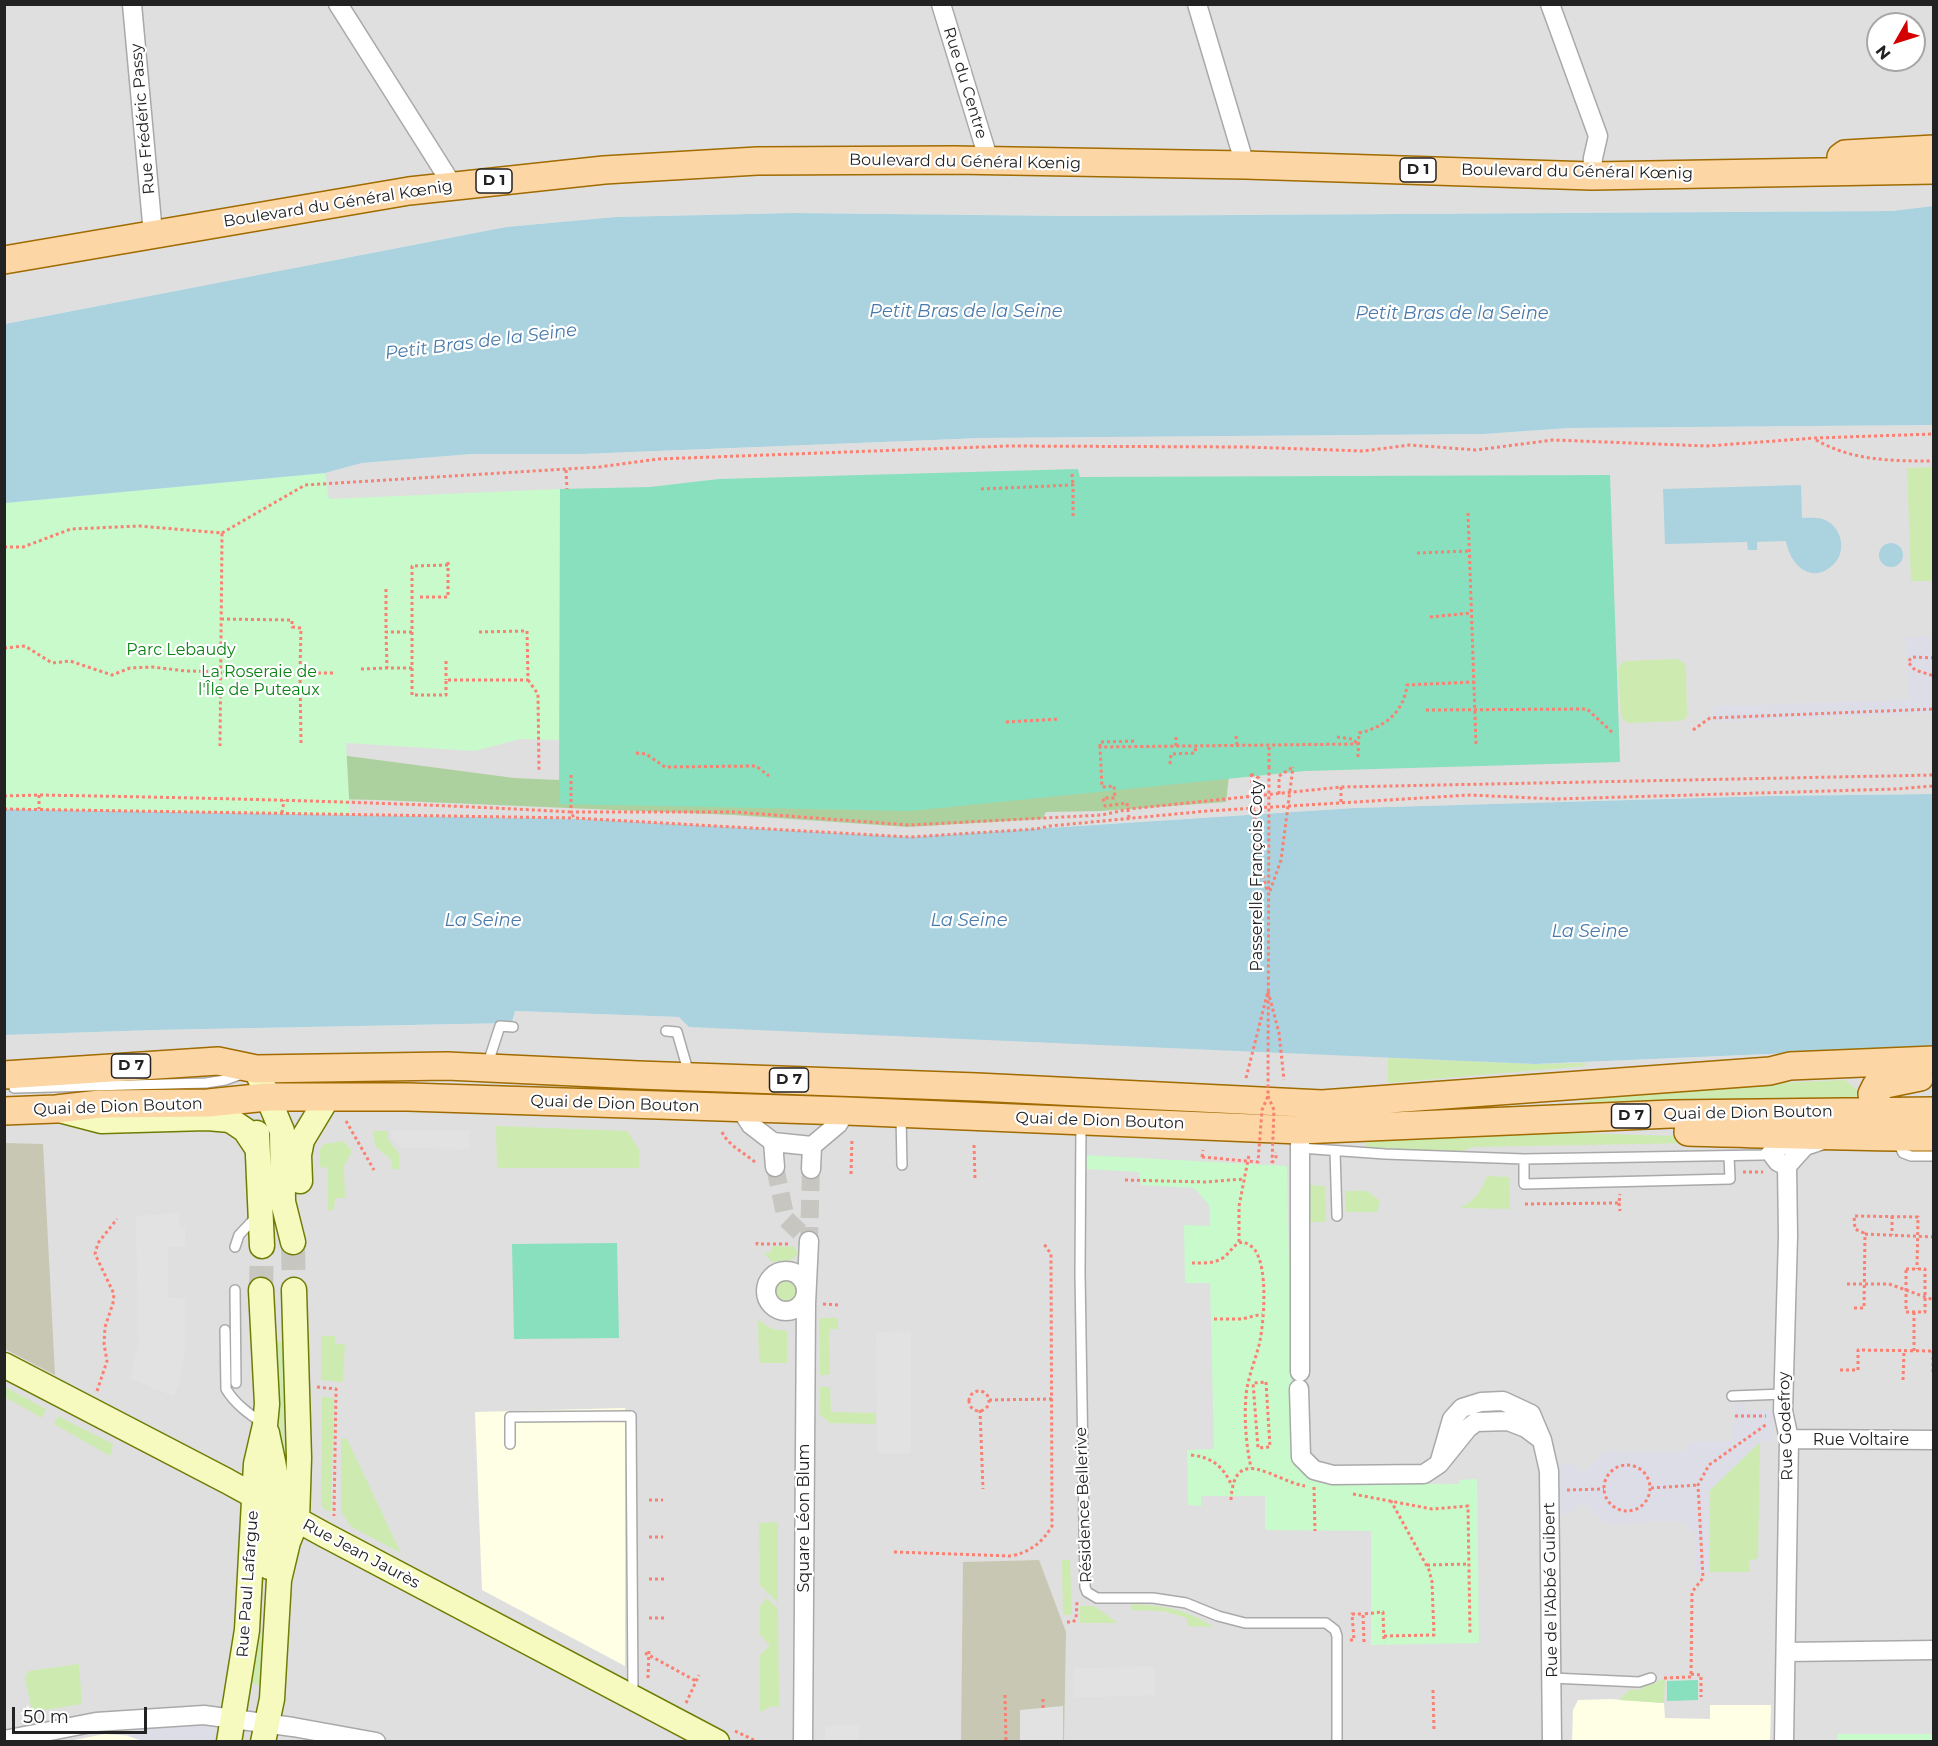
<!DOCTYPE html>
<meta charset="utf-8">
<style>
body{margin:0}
#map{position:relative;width:1938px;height:1746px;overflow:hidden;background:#f2efe9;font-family:Montserrat,sans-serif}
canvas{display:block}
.frame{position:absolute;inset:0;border:6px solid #222;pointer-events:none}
.north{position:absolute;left:1866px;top:12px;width:60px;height:60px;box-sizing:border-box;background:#fff;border:2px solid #a7a7a7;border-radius:50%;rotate:231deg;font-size:16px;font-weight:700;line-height:24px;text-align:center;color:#222}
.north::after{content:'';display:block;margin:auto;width:21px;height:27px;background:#d40000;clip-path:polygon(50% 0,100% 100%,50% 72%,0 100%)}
.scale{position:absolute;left:12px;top:1707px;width:135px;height:27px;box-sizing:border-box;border:3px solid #222;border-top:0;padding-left:8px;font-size:18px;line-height:21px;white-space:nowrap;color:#222;-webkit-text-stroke:4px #fff;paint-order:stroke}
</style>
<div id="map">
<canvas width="1938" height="1746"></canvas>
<div class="frame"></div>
<div class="north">N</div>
<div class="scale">50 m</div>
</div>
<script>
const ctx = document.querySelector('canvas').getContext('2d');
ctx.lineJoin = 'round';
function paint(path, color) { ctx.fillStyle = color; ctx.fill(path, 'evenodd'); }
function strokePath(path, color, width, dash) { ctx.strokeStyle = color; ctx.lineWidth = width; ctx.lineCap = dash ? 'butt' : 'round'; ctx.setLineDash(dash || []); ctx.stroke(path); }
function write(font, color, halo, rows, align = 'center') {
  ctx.font = font + ' Montserrat,sans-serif'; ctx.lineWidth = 4.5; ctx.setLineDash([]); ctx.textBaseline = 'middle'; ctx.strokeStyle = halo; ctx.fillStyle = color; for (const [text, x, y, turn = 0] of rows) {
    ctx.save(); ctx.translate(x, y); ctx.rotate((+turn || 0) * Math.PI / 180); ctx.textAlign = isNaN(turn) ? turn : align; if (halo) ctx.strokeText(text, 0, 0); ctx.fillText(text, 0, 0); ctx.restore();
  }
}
paint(new Path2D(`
 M 5,5 L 1933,5 L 1933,206 L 1892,211 L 1073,216 L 793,213 L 615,217 L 506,227 L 5,324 ZM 1878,24 L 1914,24 L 1914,60 L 1878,60 Z
 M 1933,425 L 1933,794 L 1767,796 L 1354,808 L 910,837 L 587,819 L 5,809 L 5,503 L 325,473 L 362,463 L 472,454 L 583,454 L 982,438 L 1484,434 L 1570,428 Z
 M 515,1011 L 679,1017 L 1535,1064 L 1933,1047 L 1933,1741 L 5,1741 L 4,1035 L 154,1030 L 513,1023 Z`), '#e0dfdf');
paint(new Path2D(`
 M 625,1408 L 625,1666 L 482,1590 L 475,1412 Z
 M 1611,1699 L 1664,1703 L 1665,1718 L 1710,1719 L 1710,1705 L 1771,1705 L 1770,1741 L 1572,1742 L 1573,1710 L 1578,1700 Z
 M 104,1734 L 135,1736 L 145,1741 L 65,1742 Z`), '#ffffe5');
paint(new Path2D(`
 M 5,1143 L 43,1144 L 55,1375 L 5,1349 Z
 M 1039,1560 L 1066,1632 L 1064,1741 L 961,1742 L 963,1562 Z`), '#c7c7b4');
paint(new Path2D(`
 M 1933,467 L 1933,581 L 1911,581 L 1907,468 Z
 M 1677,659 L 1683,662 L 1686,667 L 1687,717 L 1681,721 L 1627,723 L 1621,717 L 1618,670 L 1620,665 L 1625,661 Z
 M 1388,1058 L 1535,1064 L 1586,1063 L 1586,1066 L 1388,1083 Z
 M 1845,1080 L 1857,1090 L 1857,1096 L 1851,1102 L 1577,1110 L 1575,1103 C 1663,1086 1755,1084 1845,1080 Z
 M 602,1086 L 1053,1100 L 1051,1112 L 601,1091 Z
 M 496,1126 L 627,1131 L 639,1149 L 639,1168 L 497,1168 Z
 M 373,1131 L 388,1131 L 388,1139 L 399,1154 L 399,1169 L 392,1169 L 392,1160 L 375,1146 Z
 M 1539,1132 L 1779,1139 L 1745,1142 L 1473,1147 L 1457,1153 L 1366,1147 L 1367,1140 Z
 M 343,1141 L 352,1151 L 344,1166 L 345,1198 L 335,1198 L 334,1210 L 328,1210 L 328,1168 L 320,1167 L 320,1149 L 326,1142 L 327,1144 Z
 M 1487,1176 L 1509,1177 L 1510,1209 L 1460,1208 C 1475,1200 1481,1192 1487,1176 Z
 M 1308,1185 L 1325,1186 L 1326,1222 L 1307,1222 Z
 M 1345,1191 L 1367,1191 L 1380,1201 L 1377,1212 L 1346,1212 Z
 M 772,1246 L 795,1247 L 798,1254 L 791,1260 L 772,1262 L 764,1253 L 772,1252 Z
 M775 1289a12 12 0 1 1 24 0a12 12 0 1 1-24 0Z
 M 819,1318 L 838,1318 L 838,1329 L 829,1329 L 830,1375 L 820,1375 Z
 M 758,1320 L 772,1329 L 787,1331 L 787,1363 L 759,1363 Z
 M 321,1336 L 335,1336 L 335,1344 L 345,1344 L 343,1382 L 321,1380 Z
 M 277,1342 L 284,1342 L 284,1435 L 291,1478 L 279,1471 Z
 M 5,1387 L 46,1409 L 42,1418 L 5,1397 Z
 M 820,1387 L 830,1387 L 831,1412 L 876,1413 L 876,1424 L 830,1423 L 819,1414 Z
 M 322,1397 L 334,1398 L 331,1512 L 324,1509 L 321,1504 Z
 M 58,1416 L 113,1444 L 110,1456 L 54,1424 Z
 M 341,1438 L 347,1439 L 401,1553 L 350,1526 L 341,1511 Z
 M 1760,1442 L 1758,1559 L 1749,1560 L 1750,1572 L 1710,1572 L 1710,1490 Z
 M 778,1522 L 778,1603 L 760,1585 L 759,1523 Z
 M 265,1547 L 260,1622 L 265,1671 L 263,1686 L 248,1683 Z
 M 1062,1560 L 1070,1560 L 1072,1615 L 1063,1615 Z
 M 767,1598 L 778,1609 L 779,1707 L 772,1706 L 760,1712 L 760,1655 L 770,1645 L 760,1635 L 760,1606 Z
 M 1131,1604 C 1166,1606 1183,1608 1214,1627 L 1187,1626 L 1187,1618 L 1163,1611 L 1131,1610 Z
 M 1080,1606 L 1094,1606 L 1118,1623 L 1080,1623 Z
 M 79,1664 L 82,1704 L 32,1712 L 25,1677 L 29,1671 Z
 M 1665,1679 L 1664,1703 L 1619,1700 L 1631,1689 L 1640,1690 L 1645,1685 L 1655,1684 L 1659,1680 Z`), '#cdebb0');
paint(new Path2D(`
 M 295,749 L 514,778 L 652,784 L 1229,776 L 1226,802 L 1101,811 L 1046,812 L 1042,819 L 908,827 L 733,815 L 378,800 L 207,796 Z`), '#add19e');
paint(new Path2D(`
 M 325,473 L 329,499 L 560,489 L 559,740 L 520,739 L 475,751 L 346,743 L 350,815 L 5,809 L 5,503 Z
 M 1084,1155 L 1287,1166 L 1293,1460 L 1299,1469 L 1318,1483 L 1459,1484 L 1460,1480 L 1477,1479 L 1479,1643 L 1371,1645 L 1371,1531 L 1265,1530 L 1265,1496 L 1201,1496 L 1201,1506 L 1188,1505 L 1187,1450 L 1214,1449 L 1210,1283 L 1185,1283 L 1184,1225 L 1210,1226 L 1209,1205 L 1194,1188 L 1141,1185 L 1139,1172 L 1085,1169 Z
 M 1837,1734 L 1933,1734 L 1933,1741 L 1837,1741 Z`), '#c8facc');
paint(new Path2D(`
 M 1078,469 L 1080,477 L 1610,475 L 1620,762 L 1305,771 L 910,811 L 559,804 L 560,489 L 650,487 L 719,479 Z
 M 617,1243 L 619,1338 L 514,1339 L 512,1244 Z
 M 1698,1680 L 1698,1700 L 1667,1701 L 1667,1681 Z`), '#88e0be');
paint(new Path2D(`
 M 391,1130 L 470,1130 L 470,1149 L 402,1148 L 391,1137 Z
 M 179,1213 L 179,1227 L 185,1227 L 185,1247 L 168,1247 L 168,1297 L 185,1299 L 186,1341 L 179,1387 L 173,1396 L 130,1379 L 138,1344 L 136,1216 Z
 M 911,1331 L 911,1453 L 877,1453 L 876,1332 Z
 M 1155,1667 L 1155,1695 L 1073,1698 L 1074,1668 Z
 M 1063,1706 L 1063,1741 L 1020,1741 L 1020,1710 Z
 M 859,1725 L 859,1741 L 825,1741 L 825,1726 Z`), '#e2e2e2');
paint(new Path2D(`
 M 1905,637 L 1933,637 L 1933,713 L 1713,722 L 1714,706 L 1908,700 L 1908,673 Z
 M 1735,1403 L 1746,1403 L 1746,1411 L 1775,1410 L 1773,1441 L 1760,1442 L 1710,1490 L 1710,1572 L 1696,1573 L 1695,1534 L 1683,1522 L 1652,1521 L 1649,1523 L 1605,1524 L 1583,1502 L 1572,1513 L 1560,1514 L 1556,1464 L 1572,1463 L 1583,1473 L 1605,1451 L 1682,1452 L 1693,1441 L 1732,1441 L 1733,1423 L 1736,1423 Z
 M 208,1725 L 214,1730 L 217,1742 L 145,1742 L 128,1736 L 136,1727 Z`), '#dddde8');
paint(new Path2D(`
 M 1933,206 L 1933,425 L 1570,428 L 1484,434 L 982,438 L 583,454 L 472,454 L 362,463 L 325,473 L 5,503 L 5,324 L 506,227 L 615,217 L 793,213 L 1073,216 L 1892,211 Z
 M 1801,485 L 1802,518 C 1809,518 1818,517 1825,520 C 1841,527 1847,549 1835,563 C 1813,586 1790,566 1786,541 L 1757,542 L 1757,550 L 1748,550 L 1747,542 L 1665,544 L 1663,489 Z
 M1879 555a12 12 0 1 1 24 0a12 12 0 1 1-24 0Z
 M 1933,794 L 1933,1047 L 1535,1064 L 689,1027 L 679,1017 L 515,1011 L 512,1023 L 154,1030 L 5,1035 L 4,809 L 587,819 L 910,837 L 1354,808 L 1767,796 Z`), '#aad3df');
strokePath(new Path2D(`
 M 775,1167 L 786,1219 L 809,1241 L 811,1169`), '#c8c6c1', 18, [18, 9]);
strokePath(new Path2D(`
 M 293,1246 L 294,1290
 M 261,1290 L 262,1246`), '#c8c6c1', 24, [24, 12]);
const lane = new Path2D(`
 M 666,1031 L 677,1032 L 689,1074
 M 487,1066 L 500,1026 L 513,1027
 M 14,1088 L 206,1083 L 225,1080 L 242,1074
 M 901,1116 L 902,1165
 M 1081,1123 L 1080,1273 L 1085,1587 L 1087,1592 L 1097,1598 L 1153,1598 L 1186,1603 L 1218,1616 L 1245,1623 L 1326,1623 L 1335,1630 L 1337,1636 L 1337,1742
 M 1896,1139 L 1903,1153 L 1911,1156 L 1934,1156
 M 1300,1148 L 1385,1154 L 1524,1159 L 1762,1155 L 1801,1146
 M 1335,1151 L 1337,1216
 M 1524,1159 L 1524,1184 L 1730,1179 L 1729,1156
 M 235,1247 L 239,1235 L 256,1217
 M 235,1290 L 236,1383
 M 225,1330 L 226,1389 C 235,1404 249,1414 264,1424
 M 1732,1396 L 1784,1394
 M 510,1444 L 510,1417 L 631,1416 L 633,1694
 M 1552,1678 L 1639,1682 L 1651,1678`);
const street = new Path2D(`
 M 132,4 L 153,234
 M 338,4 L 453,186
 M 941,4 L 989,161
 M 1197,4 L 1245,165
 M 1550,4 L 1598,136 L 1593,158 L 1592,176
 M 740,1108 L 751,1125 L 773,1142 L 812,1146 L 838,1124 L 846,1111
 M 773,1142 L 775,1167
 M 1771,1153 L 1778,1162 L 1787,1166
 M 811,1169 L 812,1146
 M766 1291a20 20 0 1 1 40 0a20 20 0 1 1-40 0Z
 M 1300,1372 L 1300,1130 L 1307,1121
 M 1299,1389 L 1301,1457 L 1314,1470 L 1333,1475 L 1424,1474 L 1439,1464
 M 1789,1439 L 1934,1440
 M 1542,1440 L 1526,1428 L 1508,1421 L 1476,1422 L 1468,1428 L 1439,1464 L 1452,1419 L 1462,1408 L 1481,1402 L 1503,1401 L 1531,1414 L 1542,1440 L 1549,1471 L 1552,1742
 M 1786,1652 L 1934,1650
 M 4,1740 L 96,1722 L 204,1715 L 293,1727 L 376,1742
 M 803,1742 L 806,1304 L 809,1241
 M 1784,1742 L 1789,1439 L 1783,1411 L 1788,1236 L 1787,1166 L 1805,1146 L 1823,1140`);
const secondary = new Path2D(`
 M 256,1069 L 282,1131 L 283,1202 L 293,1242
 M 59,1110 L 101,1121 L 207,1118 L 230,1120 L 245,1130 L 257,1148
 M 257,1133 L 262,1246
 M 300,1181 L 299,1155 L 302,1140 L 328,1097
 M 4,1365 L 227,1481 L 323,1534 L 717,1742
 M 267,1433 C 269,1444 272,1455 274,1467 C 277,1485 271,1502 290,1515
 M 256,1499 C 277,1520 273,1541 269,1567
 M 229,1742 L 247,1630 L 256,1464 L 265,1425 L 267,1404 L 261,1290
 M 263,1742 L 272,1699 L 279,1580 L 288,1542 L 297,1520 L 299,1458 L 294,1290`);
const primary = new Path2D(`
 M 1841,157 L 1845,154 L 1934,149
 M 4,260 L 409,191 L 604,170 L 757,161 L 954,160 L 1245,165 L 1592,176 L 1934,170
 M 4,1075 L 218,1061 L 256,1069 L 447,1066 L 638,1075 L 977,1087 L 1322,1104 L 1770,1071 L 1790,1066 L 1934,1060
 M 4,1111 L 56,1109 L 100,1104 L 208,1103 L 267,1097 L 408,1097 L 846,1111 L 1300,1130 L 1671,1114 L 1934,1111
 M 1887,1112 C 1879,1107 1875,1103 1872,1094 L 1876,1086 L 1920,1077
 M 1688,1132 C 1770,1134 1851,1137 1934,1137`);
strokePath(lane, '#a9a9a9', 12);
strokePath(street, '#a9a9a9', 21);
strokePath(secondary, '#707d05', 27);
strokePath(primary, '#a06b00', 30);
strokePath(new Path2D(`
 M 1816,440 C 1853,461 1892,461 1934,461
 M 566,470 L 567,489
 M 1072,474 L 1073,485
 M 981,489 L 1073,485 L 1073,516
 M 1468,513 L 1476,744
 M 222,533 L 305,485 L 599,467 L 658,459 L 1009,446 L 1246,447 L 1363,451 L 1410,445 L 1476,450 L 1553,440 L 1707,446 L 1815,438 L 1934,434
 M 4,547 L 23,547 L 71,529 L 140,526 L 222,533 L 220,746
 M 1417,553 L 1469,551
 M 448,565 L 412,566 L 412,695 L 446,695 L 446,680 L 528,680 L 527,631 L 478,632
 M 386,589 L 386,632
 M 420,597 L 448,597 L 448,562
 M 1430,617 L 1471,613
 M 221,619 L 292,620 L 292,627 L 301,628 L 300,673 L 333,673
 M 4,648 L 25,646 L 52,663 L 70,661 L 112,675 L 130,668 L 152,667 L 186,671 L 300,673 L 301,743
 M 1934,658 L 1912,657 L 1908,662 L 1915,670 L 1934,676
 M 446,661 L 446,680
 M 412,668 L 387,668 L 386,632 L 412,632
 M 361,669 L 387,668
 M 528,680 L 538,694 L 539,772
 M 1426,710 L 1587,709 L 1613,733
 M 1006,722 L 1060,719
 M 1693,730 L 1710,718 L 1934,709
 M 1236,736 L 1237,745
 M 1337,737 L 1352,739 L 1357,743
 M 1176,746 L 1176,734
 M 1100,747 L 1100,742 L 1137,741
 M 636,753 L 646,754 L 665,767 L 756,766 L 769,776
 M 1358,757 L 1359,733 C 1385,727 1404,712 1407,685 L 1474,682
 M 1170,764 L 1171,754 L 1195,753 L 1196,746
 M 1269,768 L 1269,745
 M 1251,774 L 1259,778 L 1260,796
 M 571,775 L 571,812 L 734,812 L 909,825 L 1102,815 L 1129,809 L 1341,787 L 1934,775
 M 1341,787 L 1341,803
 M 1279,794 L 1279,776 L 1293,767
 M 39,795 L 39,809
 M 4,796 L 39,795 C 216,798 394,802 571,812 L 574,818 L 910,837 L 1036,829 L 1050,826 L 1207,811 L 1470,795 L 1556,799 L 1895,789 L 1934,786
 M 4,809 L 574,818
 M 282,813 L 284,800
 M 1129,818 L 1127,803 L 1105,806 L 1103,798 L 1115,798 L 1114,786 L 1102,787 L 1100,747 L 1358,744
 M 1246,1078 L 1268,991 L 1279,1033 L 1284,1080
 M 346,1121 L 374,1170
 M 722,1132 C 729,1147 746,1153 757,1164
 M 974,1145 L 975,1179
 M 1202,1157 L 1203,1150
 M 1272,1163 L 1276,1157 L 1276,1152
 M 1743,1172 L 1763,1172
 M 851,1174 L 852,1139
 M 1125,1180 L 1205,1182 L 1244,1179
 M 1619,1203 L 1620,1211
 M 1525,1204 L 1619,1203 L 1620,1194
 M 1892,1216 L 1892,1235
 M 1864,1233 L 1855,1229 L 1854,1216 L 1918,1217 L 1917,1269
 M 757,1242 L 757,1244 L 791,1244
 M 1239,1242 L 1239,1206 L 1249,1155
 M 1192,1263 C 1201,1263 1212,1264 1221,1259 C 1231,1254 1232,1243 1244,1242 C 1248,1244 1253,1247 1255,1250 C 1268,1269 1264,1319 1260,1341 C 1256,1359 1248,1376 1246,1395 C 1244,1420 1246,1443 1251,1468
 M 1906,1269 L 1925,1269 L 1925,1312 L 1906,1312 Z
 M 1847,1284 L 1889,1284 L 1934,1300
 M 823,1304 L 838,1305
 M 1854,1308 L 1864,1308 L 1865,1234 L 1934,1237
 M 1914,1312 L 1914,1351
 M 1214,1319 L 1242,1319 L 1262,1314
 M 1933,1351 L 1933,1375
 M 1840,1370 L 1858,1370 L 1858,1350 L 1934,1351
 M 1903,1380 L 1904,1351
 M 1266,1382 L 1270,1447 L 1258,1448 L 1253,1383 Z
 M 317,1387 L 336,1389 L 334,1516
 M 97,1391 L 107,1361 L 104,1344 L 105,1327 L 113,1303 L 114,1294 L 95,1254 L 98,1243 L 117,1219
 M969 1401a10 10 0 1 1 20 0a10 10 0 1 1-20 0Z
 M 989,1400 L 1052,1399
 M 980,1410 L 983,1489
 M 1735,1416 L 1766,1416
 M 1191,1455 C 1211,1457 1223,1466 1231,1484
 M1604 1488a23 23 0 1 1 46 0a23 23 0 1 1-46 0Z
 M 1314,1487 L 1315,1531
 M 1651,1488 L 1698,1485
 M 1567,1490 L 1604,1489
 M 1353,1494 L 1432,1509 L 1468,1506 L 1470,1635
 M 649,1500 L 663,1500
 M 1231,1500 C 1234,1442 1274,1481 1305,1486
 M 649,1537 L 663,1537
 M 894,1552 L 1011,1556 C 1030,1552 1042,1543 1052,1526 L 1051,1254 L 1044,1244
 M 1427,1565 L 1469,1564
 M 649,1579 L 665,1579
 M 649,1618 L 664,1618
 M 1067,1622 L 1073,1622 L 1076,1619 L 1077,1602
 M 1384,1636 L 1434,1635 L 1432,1582 L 1429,1570 L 1391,1501
 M 1350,1640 L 1354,1640 L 1352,1614 L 1363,1614
 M 1364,1642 L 1363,1614 L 1383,1612 L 1384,1642
 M 645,1653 L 696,1681
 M 1691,1674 L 1701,1675 L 1701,1697
 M 648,1678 L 649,1648
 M 1664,1678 L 1691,1677 L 1692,1592 L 1703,1578 L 1698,1485 L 1709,1465 L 1767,1424
 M 1433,1690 L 1434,1732
 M 1005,1695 L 1006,1742
 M 686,1703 L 699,1675
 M 1043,1708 L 1043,1696
 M 735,1731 L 758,1742`), '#fa8072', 3, [3, 3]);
strokePath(lane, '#fff', 9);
strokePath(street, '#fff', 18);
strokePath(secondary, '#f7fabf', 24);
strokePath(primary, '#fcd6a4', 27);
strokePath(new Path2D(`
 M 1251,774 L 1259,862 L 1267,890
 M 1270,891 L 1281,860 L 1293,767
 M 1268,1096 L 1274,1110 L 1272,1163
 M 1202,1157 L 1258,1162 L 1262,1110 L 1268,1096 L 1269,768`), '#fa8072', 3, [3, 3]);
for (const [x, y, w] of [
 [1418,170,36],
 [494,181,36],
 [131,1066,39],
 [789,1080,39],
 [1631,1116,39]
]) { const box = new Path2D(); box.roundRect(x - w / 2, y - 12, w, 24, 4.5); ctx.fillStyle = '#fff'; ctx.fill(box); strokePath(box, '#222', 1.5); }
write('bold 15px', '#222', null, [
 ["D 1",1418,170],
 ["D 1",494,181],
 ["D 7",131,1066],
 ["D 7",789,1080],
 ["D 7",1631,1116]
]);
write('16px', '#222', '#fff', [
 ["Rue du Centre",965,83,73],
 ["Rue Frédéric Passy",143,119,-95],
 ["Boulevard du Général Kœnig",965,162,1],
 ["Boulevard du Général Kœnig",1577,172,1],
 ["Boulevard du Général Kœnig",338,204,-9],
 ["Passerelle François Coty",1257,876,-90],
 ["Quai de Dion Bouton",615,1104,2],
 ["Quai de Dion Bouton",118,1107,-2],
 ["Quai de Dion Bouton",1748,1113,-1],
 ["Quai de Dion Bouton",1100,1121,2],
 ["Rue Godefroy",1786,1426,-92],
 ["Rue Voltaire",1861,1440],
 ["Résidence Bellerive",1084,1505,-92],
 ["Square Léon Blum",804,1518,-90],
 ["Rue Jean Jaurès",361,1554,28],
 ["Rue Paul Lafargue",248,1584,-86],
 ["Rue de l'Abbé Guibert",1551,1590,-91]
]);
write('16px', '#0c8416', '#fff', [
 ["Parc Lebaudy",181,650],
 ["La Roseraie de",259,672],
 ["l'Île de Puteaux",259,690]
]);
write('italic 18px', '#4a7aab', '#fff', [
 ["Petit Bras de la Seine",966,312],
 ["Petit Bras de la Seine",1452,314],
 ["Petit Bras de la Seine",481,342,-7],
 ["La Seine",483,921],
 ["La Seine",969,921],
 ["La Seine",1590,932]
]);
</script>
